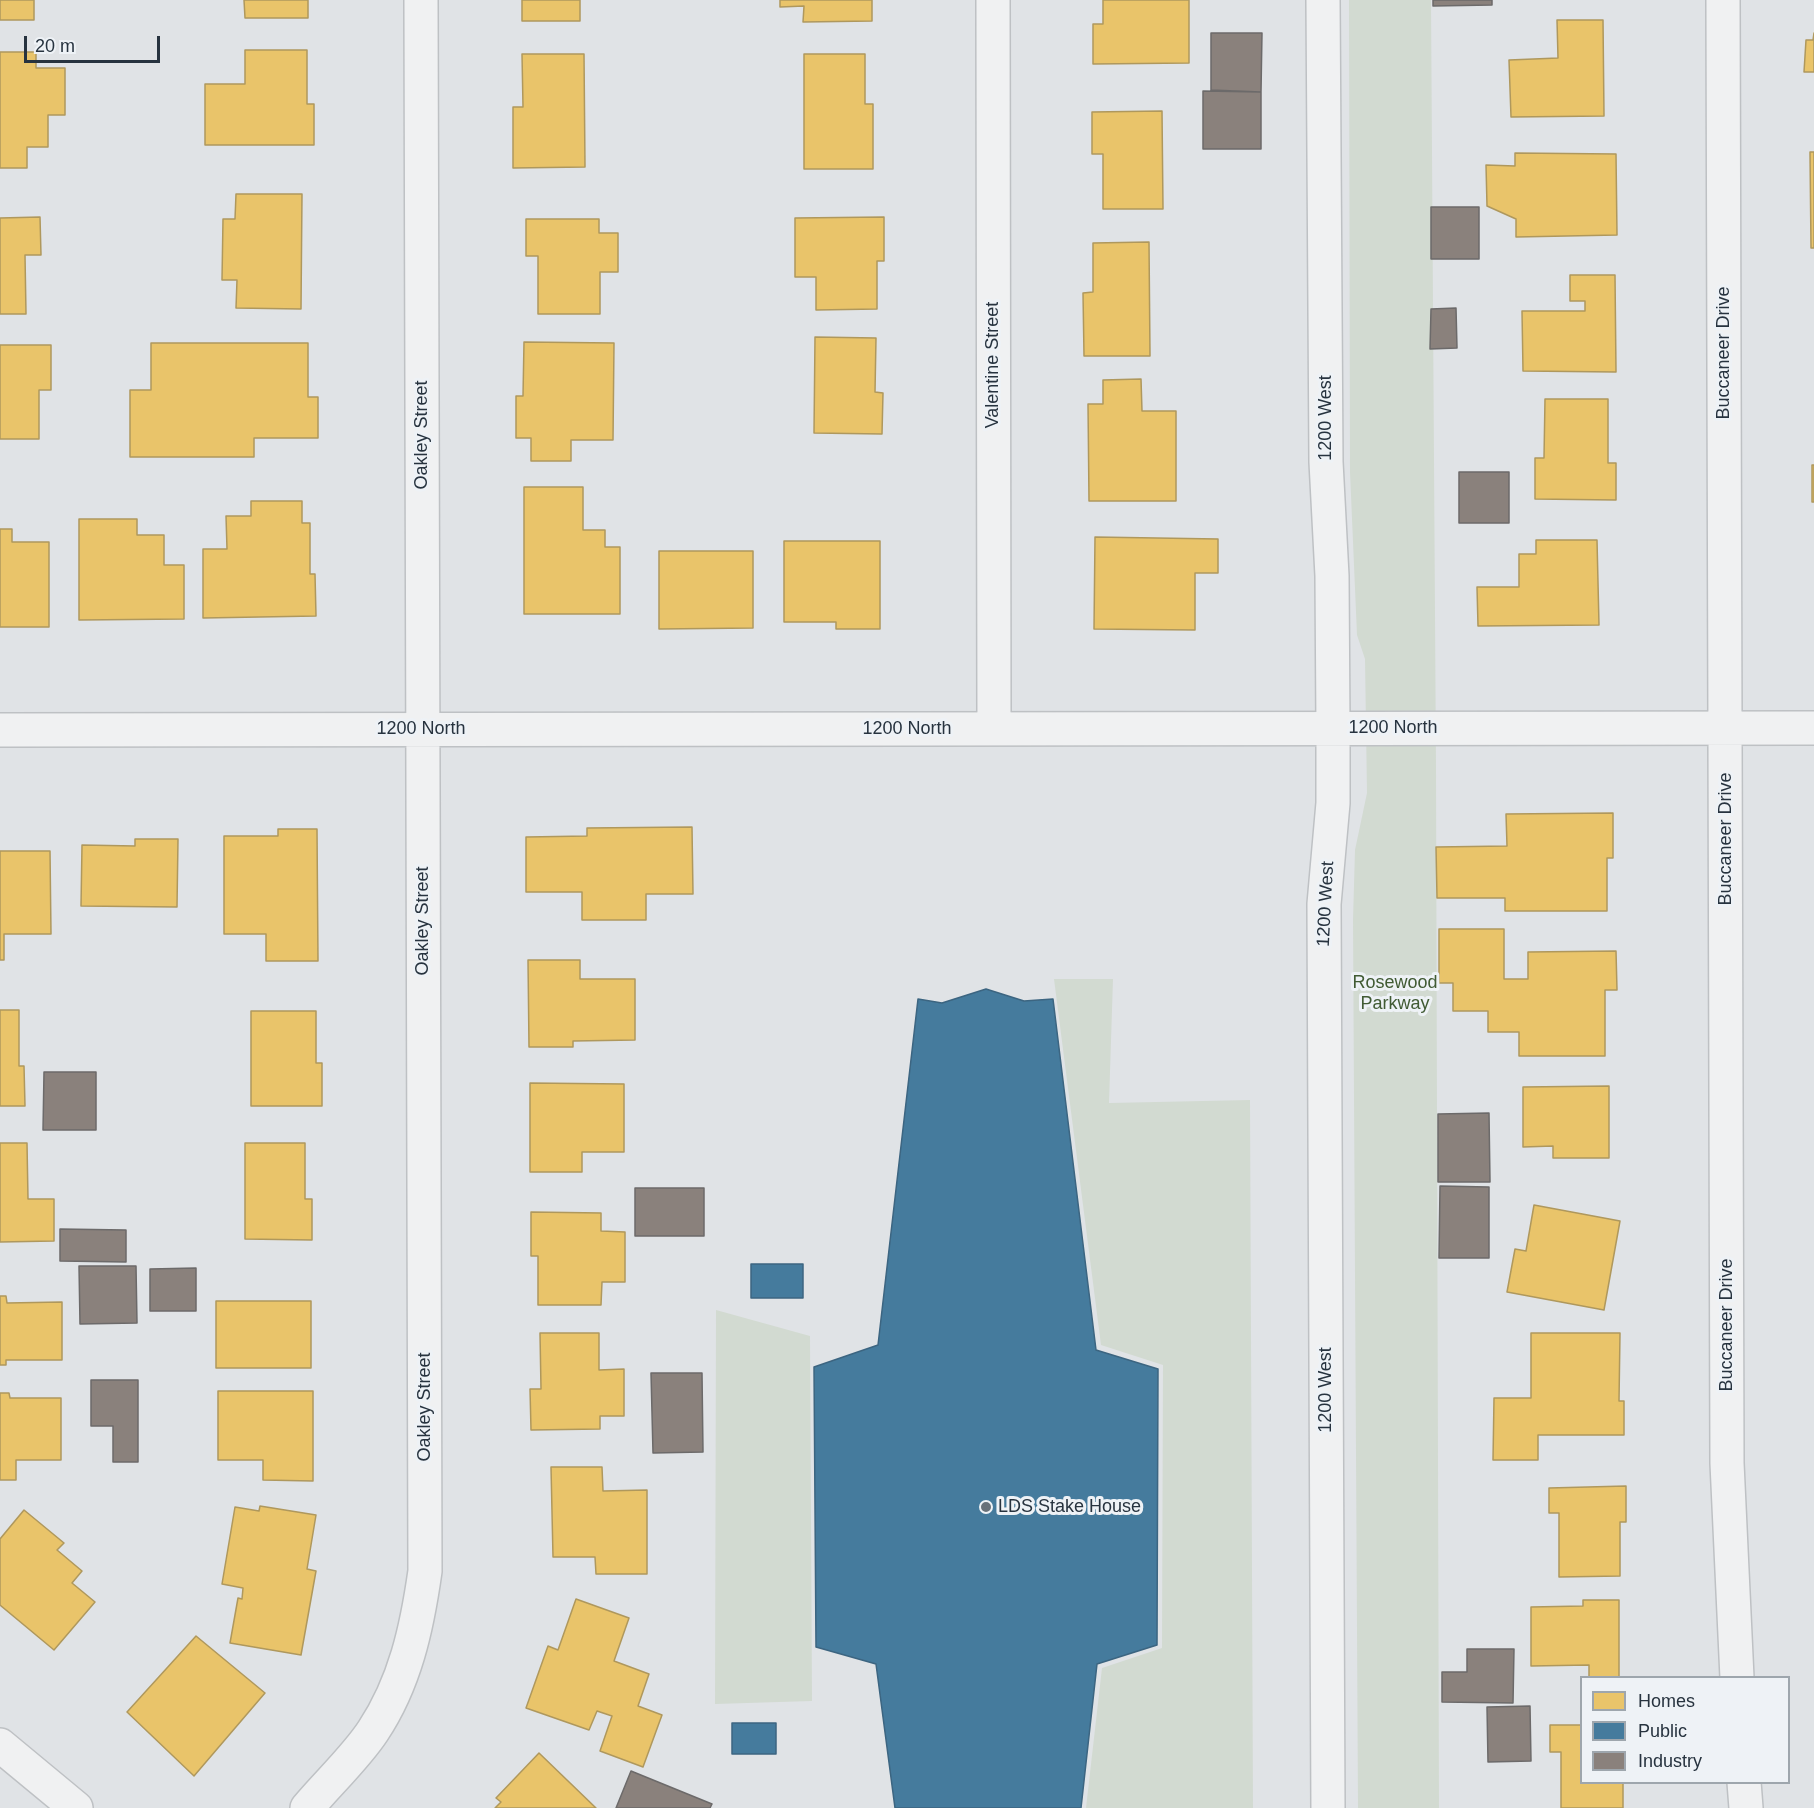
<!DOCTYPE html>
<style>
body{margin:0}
#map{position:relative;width:1814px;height:1808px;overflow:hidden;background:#e0e3e6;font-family:Helvetica,sans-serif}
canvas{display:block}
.legend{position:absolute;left:1580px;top:1676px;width:210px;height:108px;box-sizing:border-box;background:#eef2f6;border:2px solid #9ea6ad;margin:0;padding:8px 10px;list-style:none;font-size:18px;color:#27333f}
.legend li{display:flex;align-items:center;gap:12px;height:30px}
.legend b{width:30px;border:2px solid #9ea6ad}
.scale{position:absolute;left:24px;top:36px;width:136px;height:27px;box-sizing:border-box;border:3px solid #27333f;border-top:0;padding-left:8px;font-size:18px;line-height:21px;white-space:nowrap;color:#27333f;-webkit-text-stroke:4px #eef2f6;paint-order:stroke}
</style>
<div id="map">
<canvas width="1814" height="1808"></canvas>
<ul class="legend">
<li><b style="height:16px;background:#e9c46a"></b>Homes</li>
<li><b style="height:16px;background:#457b9d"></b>Public</li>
<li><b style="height:16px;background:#8a817c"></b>Industry</li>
</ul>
<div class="scale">20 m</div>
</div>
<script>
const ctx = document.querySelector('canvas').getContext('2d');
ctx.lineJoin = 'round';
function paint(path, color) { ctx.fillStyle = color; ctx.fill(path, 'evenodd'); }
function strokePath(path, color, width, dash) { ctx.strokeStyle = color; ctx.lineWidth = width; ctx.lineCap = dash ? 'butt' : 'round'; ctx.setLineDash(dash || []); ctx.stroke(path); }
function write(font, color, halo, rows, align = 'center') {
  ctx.font = font + ' Helvetica,sans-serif'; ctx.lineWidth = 6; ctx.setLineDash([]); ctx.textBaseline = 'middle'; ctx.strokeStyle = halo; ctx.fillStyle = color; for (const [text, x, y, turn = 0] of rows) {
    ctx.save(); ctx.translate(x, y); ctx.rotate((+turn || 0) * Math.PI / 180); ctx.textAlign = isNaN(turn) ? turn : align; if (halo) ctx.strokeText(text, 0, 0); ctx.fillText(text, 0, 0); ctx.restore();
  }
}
paint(new Path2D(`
 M 1349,0 L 1431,0 L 1436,767 L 1439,1808 L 1358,1808 L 1353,920 L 1355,850 L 1367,793 L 1365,659 L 1357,635 L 1350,472 Z
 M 1054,979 L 1113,979 L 1109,1103 L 1250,1100 L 1253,1808 L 1086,1808 L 1102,1668 L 1162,1648 L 1163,1365 L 1101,1345 Z
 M 716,1310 L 810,1336 L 812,1701 L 715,1704 Z`), '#d2dad1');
const homes = new Path2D(`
 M 0,0 L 34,0 L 34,20 L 0,20 Z
 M 244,0 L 308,0 L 308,18 L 245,18 Z
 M 522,0 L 580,0 L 580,21 L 522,21 Z
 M 780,0 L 872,0 L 872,21 L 803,22 L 804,6 L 780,7 Z
 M 1103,0 L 1189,0 L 1189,63 L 1093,64 L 1093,24 L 1103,24 Z
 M 1557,20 L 1603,20 L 1604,116 L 1511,117 L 1509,60 L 1558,58 Z
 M 1814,33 L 1814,72 L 1804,72 L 1806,40 L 1813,40 Z
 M 245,50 L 307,50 L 307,104 L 314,104 L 314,145 L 205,145 L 205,84 L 245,84 Z
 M 0,52 L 36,52 L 36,68 L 65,68 L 65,115 L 48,115 L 48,147 L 27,147 L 27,168 L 0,168 Z
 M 522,54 L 584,54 L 585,167 L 513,168 L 513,107 L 523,107 Z
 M 804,54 L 865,54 L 865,104 L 873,104 L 873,169 L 804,169 Z
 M 1162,111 L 1163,209 L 1103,209 L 1103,154 L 1092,154 L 1092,112 Z
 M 1810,152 L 1814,152 L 1814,248 L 1811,248 Z
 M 1515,153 L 1616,154 L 1617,235 L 1516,237 L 1516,219 L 1487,206 L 1486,165 L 1515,166 Z
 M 236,194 L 302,194 L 301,309 L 236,308 L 237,280 L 222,280 L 223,219 L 235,219 Z
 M 40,217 L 41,255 L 25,255 L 26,314 L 0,314 L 0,218 Z
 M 884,217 L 884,261 L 877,261 L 877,309 L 816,310 L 816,277 L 795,277 L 795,218 Z
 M 526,219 L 599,219 L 599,233 L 618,233 L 618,272 L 600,272 L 600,314 L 538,314 L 538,256 L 526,256 Z
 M 1149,242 L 1150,356 L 1084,356 L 1083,293 L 1093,292 L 1093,243 Z
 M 1570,275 L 1615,275 L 1616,372 L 1523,371 L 1522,311 L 1585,311 L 1585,301 L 1570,301 Z
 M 815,337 L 876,338 L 875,392 L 883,393 L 882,434 L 814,433 Z
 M 524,342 L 614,343 L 613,440 L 571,440 L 571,461 L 531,461 L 531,438 L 516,438 L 516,396 L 523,396 Z
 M 151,343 L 308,343 L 308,397 L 318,397 L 318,438 L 254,438 L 254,457 L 130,457 L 130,390 L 151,390 Z
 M 0,345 L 51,345 L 51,390 L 39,390 L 39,439 L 0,439 Z
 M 1141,379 L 1142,411 L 1176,411 L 1176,501 L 1089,501 L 1088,404 L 1103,404 L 1103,380 Z
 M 1545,399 L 1608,399 L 1608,463 L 1616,463 L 1616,500 L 1535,499 L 1535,458 L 1544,458 Z
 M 1812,465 L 1814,465 L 1814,502 L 1812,502 Z
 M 524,487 L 583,487 L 583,530 L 605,530 L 605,547 L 620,547 L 620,614 L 524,614 Z
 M 251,501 L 302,501 L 302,523 L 310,523 L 310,574 L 315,574 L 316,616 L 203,618 L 203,549 L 227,549 L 226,516 L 251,516 Z
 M 79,519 L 137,519 L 137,535 L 164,535 L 164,565 L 184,565 L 184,619 L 79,620 Z
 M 0,529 L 12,529 L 12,542 L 49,542 L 49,627 L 0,627 Z
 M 1095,537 L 1218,539 L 1218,573 L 1195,573 L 1195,630 L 1094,629 Z
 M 1536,540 L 1597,540 L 1599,625 L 1478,626 L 1477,587 L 1519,587 L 1519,554 L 1536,554 Z
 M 784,541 L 880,541 L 880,629 L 836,629 L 836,622 L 784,622 Z
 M 659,551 L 753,551 L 753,628 L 659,629 Z
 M 1613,813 L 1613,858 L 1607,858 L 1607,911 L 1505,911 L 1505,898 L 1437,898 L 1436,847 L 1507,846 L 1506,814 Z
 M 692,827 L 693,894 L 646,894 L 646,920 L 582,920 L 582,892 L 526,892 L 526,837 L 587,836 L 587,828 Z
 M 278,829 L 317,829 L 318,961 L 266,961 L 266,934 L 224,934 L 224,836 L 278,836 Z
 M 135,839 L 178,839 L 177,907 L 81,906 L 82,845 L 135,846 Z
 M 0,851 L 50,851 L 51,934 L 4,934 L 4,960 L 0,960 Z
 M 1439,929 L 1504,929 L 1504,979 L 1528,979 L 1528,952 L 1616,951 L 1617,990 L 1605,990 L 1605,1056 L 1519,1056 L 1519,1032 L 1488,1032 L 1488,1011 L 1453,1011 L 1453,983 L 1439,983 Z
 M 528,960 L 580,960 L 580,979 L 635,979 L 635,1040 L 573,1041 L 573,1047 L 529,1047 Z
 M 0,1010 L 19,1010 L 19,1066 L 24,1066 L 25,1106 L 0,1106 Z
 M 251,1011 L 316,1011 L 316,1063 L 322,1063 L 322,1106 L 251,1106 Z
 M 530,1083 L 624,1084 L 624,1152 L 582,1152 L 582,1172 L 530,1172 Z
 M 1609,1086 L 1609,1158 L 1553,1158 L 1553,1146 L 1523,1147 L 1523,1087 Z
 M 0,1143 L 27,1143 L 28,1199 L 54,1199 L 54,1241 L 0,1242 Z
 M 245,1143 L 305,1143 L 305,1199 L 312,1199 L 312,1240 L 245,1239 Z
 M 1534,1205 L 1620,1221 L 1604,1310 L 1507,1292 L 1515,1249 L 1526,1251 Z
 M 531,1212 L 601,1213 L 601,1231 L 625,1232 L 625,1282 L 602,1282 L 601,1305 L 538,1305 L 538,1256 L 531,1256 Z
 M 0,1296 L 6,1296 L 7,1303 L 62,1302 L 62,1360 L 6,1360 L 6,1365 L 0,1365 Z
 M 216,1301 L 311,1301 L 311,1368 L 216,1368 Z
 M 540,1333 L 599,1333 L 599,1370 L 624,1369 L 624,1416 L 600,1416 L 600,1429 L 531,1430 L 530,1389 L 541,1389 Z
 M 1531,1333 L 1620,1333 L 1619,1401 L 1624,1401 L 1624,1435 L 1538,1435 L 1538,1460 L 1493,1460 L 1494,1398 L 1531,1398 Z
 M 218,1391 L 313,1391 L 313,1481 L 263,1480 L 263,1460 L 218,1460 Z
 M 0,1393 L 9,1393 L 10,1398 L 61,1398 L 61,1460 L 16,1460 L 16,1480 L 0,1480 Z
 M 551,1467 L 602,1467 L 603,1491 L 647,1490 L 647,1574 L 596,1574 L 595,1557 L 553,1557 Z
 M 1626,1486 L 1626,1522 L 1620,1522 L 1620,1576 L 1559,1577 L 1559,1513 L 1549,1513 L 1549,1488 Z
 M 260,1506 L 316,1515 L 307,1569 L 316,1571 L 301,1655 L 230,1643 L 238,1598 L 242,1599 L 243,1588 L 222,1584 L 235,1507 L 259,1511 Z
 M 24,1510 L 64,1543 L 57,1550 L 82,1571 L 72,1583 L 95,1602 L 54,1650 L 0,1605 L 0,1539 Z
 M 576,1599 L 629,1618 L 614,1661 L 649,1674 L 638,1706 L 662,1715 L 643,1767 L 600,1751 L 612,1716 L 597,1711 L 589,1730 L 526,1708 L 548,1646 L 558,1650 Z
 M 1583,1600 L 1619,1600 L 1619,1677 L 1589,1677 L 1589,1665 L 1531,1666 L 1531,1607 L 1583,1606 Z
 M 196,1636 L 265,1693 L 194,1776 L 127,1712 Z
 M 1550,1725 L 1582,1725 L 1582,1782 L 1623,1782 L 1623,1808 L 1561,1808 L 1561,1752 L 1550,1752 Z
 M 539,1753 L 596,1808 L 495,1808 L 501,1802 L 496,1798 Z`);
paint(homes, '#e9c46a');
strokePath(homes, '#af985d', 1.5);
const public = new Path2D(`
 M 986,989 L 1024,1001 L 1053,999 L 1096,1350 L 1158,1369 L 1157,1645 L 1097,1664 L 1081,1808 L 895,1808 L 876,1664 L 816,1647 L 814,1367 L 878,1345 L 918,999 L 942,1003 Z
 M 751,1264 L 803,1264 L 803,1298 L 751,1298 Z
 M 732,1723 L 776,1723 L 776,1754 L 732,1754 Z`);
paint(public, '#457b9d');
strokePath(public, '#3c6581', 1.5);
const industry = new Path2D(`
 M 1433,0 L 1492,0 L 1492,5 L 1433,6 Z
 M 1211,33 L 1262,33 L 1261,92 L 1211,90 Z
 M 1203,91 L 1261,92 L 1261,149 L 1203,149 Z
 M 1431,207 L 1479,207 L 1479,259 L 1431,259 Z
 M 1456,308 L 1457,348 L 1430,349 L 1431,309 Z
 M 1459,472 L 1509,472 L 1509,523 L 1459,523 Z
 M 44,1072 L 96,1072 L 96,1130 L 43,1130 Z
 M 1489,1113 L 1490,1182 L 1438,1182 L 1438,1114 Z
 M 1440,1186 L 1489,1187 L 1489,1258 L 1439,1258 Z
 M 635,1188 L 704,1188 L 704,1236 L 635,1236 Z
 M 60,1229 L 126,1230 L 126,1262 L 60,1261 Z
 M 79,1266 L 136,1266 L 137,1323 L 80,1324 Z
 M 196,1268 L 196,1311 L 150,1311 L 150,1269 Z
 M 651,1373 L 702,1373 L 703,1452 L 653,1453 Z
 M 91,1380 L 138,1380 L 138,1462 L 113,1462 L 113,1426 L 91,1426 Z
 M 1467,1649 L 1514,1649 L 1513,1703 L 1442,1702 L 1442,1672 L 1467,1672 Z
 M 1530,1706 L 1531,1761 L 1488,1762 L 1487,1707 Z
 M 631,1771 L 712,1804 L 710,1808 L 616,1808 Z`);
paint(industry, '#8a817c');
strokePath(industry, '#6c6a6a', 1.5);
const street = new Path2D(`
 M 993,0 L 994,729
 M 1323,0 L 1326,462 L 1332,576 L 1333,728 L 1333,803 L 1324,904 L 1328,1808
 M 1723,0 L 1727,1463 L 1737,1678
 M 0,730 L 1814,728
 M 0,1745 L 76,1808
 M 1744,1782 L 1746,1808
 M 307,1808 C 327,1784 356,1757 373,1731 C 405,1683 417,1628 425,1571 L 421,0`);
strokePath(street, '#bec1c4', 36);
strokePath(street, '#f0f1f2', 33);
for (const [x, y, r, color] of [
 [986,1507,6,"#687179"]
]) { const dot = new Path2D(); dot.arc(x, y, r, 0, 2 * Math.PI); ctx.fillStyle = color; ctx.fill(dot); strokePath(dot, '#eef2f6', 2); }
write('18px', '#27333f', '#eef2f6', [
 ["Buccaneer Drive",1724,353,-90],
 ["Valentine Street",993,365,-90],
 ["1200 West",1326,418,-90],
 ["Oakley Street",422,435,-90],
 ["1200 North",1393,728],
 ["1200 North",421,729],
 ["1200 North",907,729],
 ["Buccaneer Drive",1726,839,-90],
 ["1200 West",1326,904,-87],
 ["Oakley Street",423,921,-90],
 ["Buccaneer Drive",1727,1325,-90],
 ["1200 West",1326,1390,-90],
 ["Oakley Street",425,1407,-90]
]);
write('18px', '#415b34', '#eef2f6', [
 ["Rosewood",1395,983],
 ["Parkway",1395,1004]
]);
write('18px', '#27333f', '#eef2f6', [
 ["LDS Stake House",998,1507]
], 'left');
</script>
